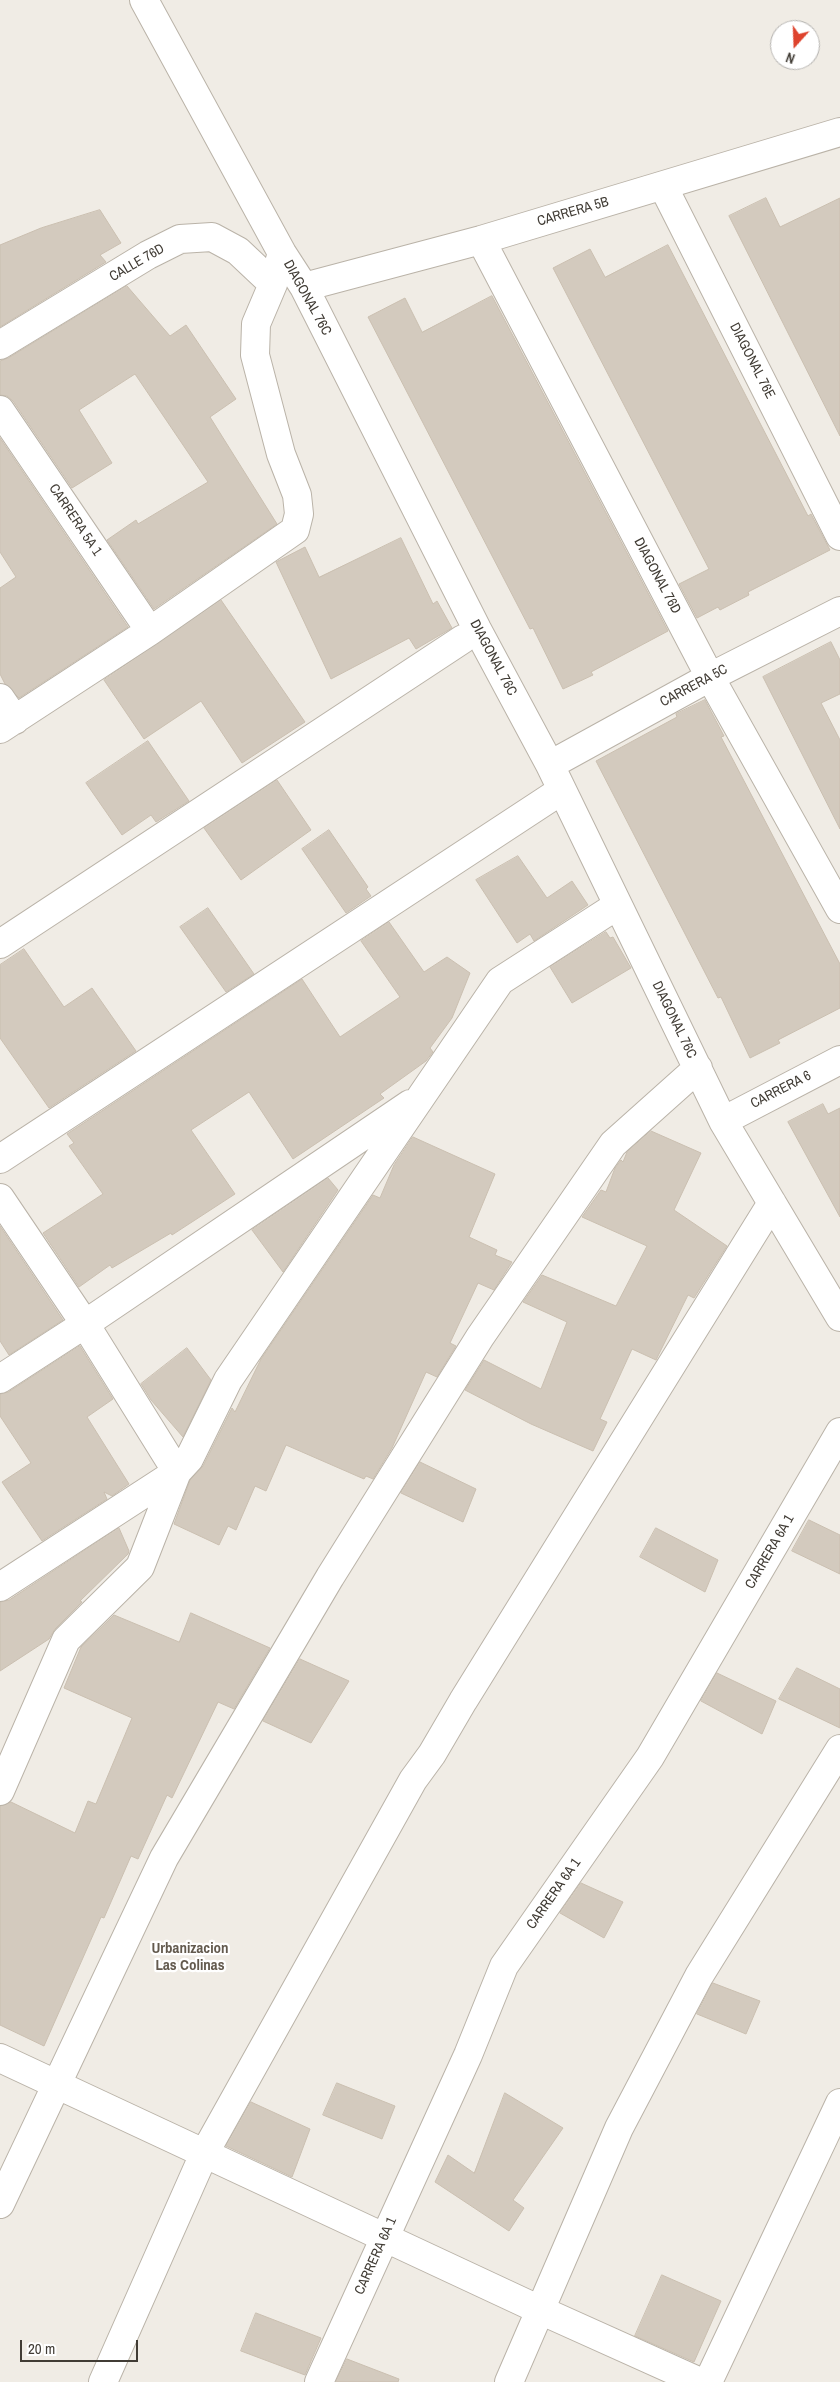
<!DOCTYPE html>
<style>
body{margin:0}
#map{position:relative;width:840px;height:2382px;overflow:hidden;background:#f0ece5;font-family:"Archivo Narrow",sans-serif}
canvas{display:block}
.north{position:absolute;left:770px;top:20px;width:50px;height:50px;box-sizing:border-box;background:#fff;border:1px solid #b3b1ae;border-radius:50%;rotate:200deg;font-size:14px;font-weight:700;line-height:20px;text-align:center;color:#413c35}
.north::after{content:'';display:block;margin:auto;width:18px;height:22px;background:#de432d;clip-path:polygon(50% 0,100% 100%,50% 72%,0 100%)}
.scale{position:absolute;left:20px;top:2340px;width:118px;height:22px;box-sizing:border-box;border:2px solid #413c35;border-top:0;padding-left:6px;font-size:15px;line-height:18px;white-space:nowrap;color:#413c35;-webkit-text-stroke:4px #fff;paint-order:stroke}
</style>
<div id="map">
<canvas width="840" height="2382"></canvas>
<div class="north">N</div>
<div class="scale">20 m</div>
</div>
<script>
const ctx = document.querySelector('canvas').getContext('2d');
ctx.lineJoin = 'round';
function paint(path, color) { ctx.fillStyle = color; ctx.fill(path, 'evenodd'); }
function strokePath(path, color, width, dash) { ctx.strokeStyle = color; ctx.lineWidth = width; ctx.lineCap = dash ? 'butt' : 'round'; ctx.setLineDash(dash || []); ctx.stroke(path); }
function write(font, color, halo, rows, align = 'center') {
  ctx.font = font + ' "Archivo Narrow",sans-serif'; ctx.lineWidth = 4.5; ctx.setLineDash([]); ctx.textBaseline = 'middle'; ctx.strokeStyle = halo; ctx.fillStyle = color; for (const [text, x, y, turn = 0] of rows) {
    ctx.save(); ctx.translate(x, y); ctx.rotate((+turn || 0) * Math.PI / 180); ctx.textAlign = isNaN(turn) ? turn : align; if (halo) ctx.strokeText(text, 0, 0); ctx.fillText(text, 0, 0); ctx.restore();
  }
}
const building = new Path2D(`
 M 766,198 L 780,227 L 840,198 L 840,436 L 729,216 Z
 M 100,210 L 121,243 L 100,255 L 106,262 L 0,327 L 0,245 L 41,228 Z
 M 668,245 L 808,516 L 811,514 L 830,550 L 748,592 L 749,595 L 720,610 L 718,607 L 697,618 L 679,584 L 709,569 L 553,268 L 590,249 L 605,277 Z
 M 127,286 L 170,336 L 186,325 L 236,399 L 210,417 L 277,524 L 154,609 L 107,540 L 136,520 L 138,524 L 208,482 L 135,374 L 79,410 L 112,463 L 72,488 L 13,401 L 7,396 L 0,395 L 0,361 L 8,358 Z
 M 492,296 L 668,631 L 591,672 L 593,675 L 563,689 L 533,628 L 530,629 L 368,317 L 405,298 L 422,332 Z
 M 0,438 L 128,627 L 19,698 L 5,684 L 0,674 L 0,588 L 16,577 L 0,552 Z
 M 401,538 L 433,604 L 437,601 L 452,628 L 416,649 L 409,638 L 331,679 L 276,562 L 305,547 L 319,577 Z
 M 221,600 L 305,722 L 242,763 L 201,701 L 144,739 L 104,680 Z
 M 831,642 L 840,660 L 840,694 L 821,703 L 840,740 L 840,829 L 763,677 Z
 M 705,700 L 724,736 L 721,737 L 840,964 L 840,1008 L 778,1040 L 780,1043 L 750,1058 L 721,997 L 718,998 L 596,761 L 677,717 L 676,714 Z
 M 148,741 L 189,801 L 156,822 L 151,815 L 122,835 L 86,783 Z
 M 277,780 L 311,830 L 241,880 L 204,828 Z
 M 329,830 L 368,887 L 366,889 L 371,896 L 346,913 L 302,849 Z
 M 518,856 L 547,898 L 572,881 L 588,905 L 534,941 L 530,934 L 517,943 L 476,880 Z
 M 208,908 L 254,974 L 226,992 L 180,927 Z
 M 389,922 L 424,972 L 447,957 L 470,973 L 452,1018 L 430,1048 L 433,1052 L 426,1061 L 380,1094 L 384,1098 L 293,1159 L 249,1092 L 191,1130 L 235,1194 L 172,1235 L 171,1233 L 112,1268 L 110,1265 L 79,1287 L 43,1233 L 103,1194 L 69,1146 L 74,1143 L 67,1134 L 302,979 L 340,1037 L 400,997 L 361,941 Z
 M 606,932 L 610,938 L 613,937 L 631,968 L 572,1003 L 550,967 Z
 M 24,949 L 64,1007 L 92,988 L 136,1051 L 49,1108 L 0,1038 L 0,965 Z
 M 823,1104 L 828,1114 L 840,1108 L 840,1217 L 788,1122 Z
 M 651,1131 L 701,1153 L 674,1210 L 727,1246 L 694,1298 L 688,1295 L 656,1360 L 632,1349 L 600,1419 L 607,1422 L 593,1451 L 531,1424 L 465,1390 L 484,1360 L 541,1389 L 567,1322 L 523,1302 L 542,1275 L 616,1306 L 647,1246 L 582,1217 L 601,1190 L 606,1192 L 615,1168 L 621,1160 L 623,1162 L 627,1152 Z
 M 413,1137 L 495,1174 L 469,1237 L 497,1250 L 495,1255 L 512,1262 L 494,1290 L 478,1283 L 450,1343 L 456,1346 L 437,1377 L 426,1372 L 392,1448 L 373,1479 L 366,1476 L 364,1479 L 286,1445 L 266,1491 L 255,1486 L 236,1530 L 228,1526 L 219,1545 L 174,1524 L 190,1480 L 203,1466 L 232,1408 L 235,1412 L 261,1359 L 373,1195 L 380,1198 L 394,1165 Z
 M 328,1178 L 338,1190 L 283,1272 L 252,1230 Z
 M 0,1226 L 63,1320 L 9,1355 L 0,1341 Z
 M 80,1346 L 113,1399 L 87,1417 L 129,1484 L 112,1496 L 104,1492 L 107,1499 L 42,1541 L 2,1482 L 31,1463 L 0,1416 L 0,1394 L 8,1392 Z
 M 187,1348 L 211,1380 L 183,1437 L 151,1400 L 141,1384 Z
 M 420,1462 L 476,1489 L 463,1522 L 401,1493 Z
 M 809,1520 L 840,1535 L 840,1574 L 792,1551 Z
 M 119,1528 L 129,1551 L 128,1554 L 80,1601 L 82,1602 L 55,1629 L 49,1639 L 0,1671 L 0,1602 L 9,1600 Z
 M 656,1528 L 718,1560 L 705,1592 L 640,1557 Z
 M 191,1613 L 270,1648 L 234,1709 L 218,1702 L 172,1798 L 167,1795 L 138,1859 L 131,1856 L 104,1918 L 101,1917 L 44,2046 L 0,2025 L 0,1806 L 11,1802 L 75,1833 L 88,1801 L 96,1804 L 132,1718 L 64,1688 L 81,1647 L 114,1615 L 179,1642 Z
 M 300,1659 L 349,1681 L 311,1743 L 263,1721 Z
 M 797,1668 L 840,1689 L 840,1728 L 779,1699 Z
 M 717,1673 L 776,1701 L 762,1734 L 701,1701 Z
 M 581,1883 L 623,1902 L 604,1938 L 560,1913 Z
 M 713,1983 L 760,2001 L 746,2034 L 697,2014 Z
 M 337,2083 L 395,2106 L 382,2139 L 323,2115 Z
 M 505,2093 L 563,2128 L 513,2200 L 524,2208 L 509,2231 L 435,2182 L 448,2155 L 474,2173 Z
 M 251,2102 L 310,2129 L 292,2177 L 226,2146 Z
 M 662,2275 L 721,2301 L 694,2362 L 635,2336 Z
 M 256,2313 L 321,2338 L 305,2375 L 241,2351 Z
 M 347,2359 L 399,2379 L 398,2382 L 336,2382 Z`);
paint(building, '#d3cabe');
strokePath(building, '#cabfb0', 1);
const minor = new Path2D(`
 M 144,0 L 282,253 L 304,287 L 477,629 L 550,765 L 723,1121 L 840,1317
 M 663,186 L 840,536
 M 481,240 L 710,677 L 840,909
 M 304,287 L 481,240 L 840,132
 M 0,345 L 148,255 L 180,239 L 212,237 L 238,251 L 273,284
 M 0,410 L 150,631
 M 0,698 L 15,720
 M 0,729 L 150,631 L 295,530 L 299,514 L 297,495 L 281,454 L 255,355 L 256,324 L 273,284 L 282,253
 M 550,765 L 710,677 L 840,611
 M 0,944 L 463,639
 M 723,1121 L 840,1060
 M 0,1159 L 562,790
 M 0,1198 L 85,1324 L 177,1472
 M 0,1379 L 85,1324 L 410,1104
 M 0,1587 L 177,1472 L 189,1459 L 228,1380 L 500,981 L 618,905
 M 0,1791 L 66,1640 L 140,1567 L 177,1472
 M 0,2058 L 540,2310 L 700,2382
 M 0,2204 L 164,1858 L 330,1577 L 480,1337 L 613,1144 L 698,1068
 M 103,2382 L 204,2154 L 413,1780 L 432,1754 L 463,1701 L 772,1203
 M 319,2382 L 468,2055 L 504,1966 L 650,1757 L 840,1432
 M 509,2382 L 619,2128 L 699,1976 L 840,1749
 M 708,2382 L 840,2103`);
strokePath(minor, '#bab3a8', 30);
strokePath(minor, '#fff', 28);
write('14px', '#413c35', '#fff', [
 ["CARRERA 5B",573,212,-16],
 ["CALLE 76D",137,263,-30],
 ["DIAGONAL 76C",307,298,61],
 ["DIAGONAL 76E",752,361,63],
 ["CARRERA 5A 1",75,520,56],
 ["DIAGONAL 76D",657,576,62],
 ["DIAGONAL 76C",493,658,62],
 ["CARRERA 5C",694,686,-28],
 ["DIAGONAL 76C",674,1020,64],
 ["CARRERA 6",781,1090,-27],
 ["CARRERA 6A 1",770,1552,-60],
 ["CARRERA 6A 1",554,1894,-55],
 ["CARRERA 6A 1",376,2256,-66]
]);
write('bold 15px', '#635a4e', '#fff', [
 ["Urbanizacion",190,1949],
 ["Las Colinas",190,1966]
]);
</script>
